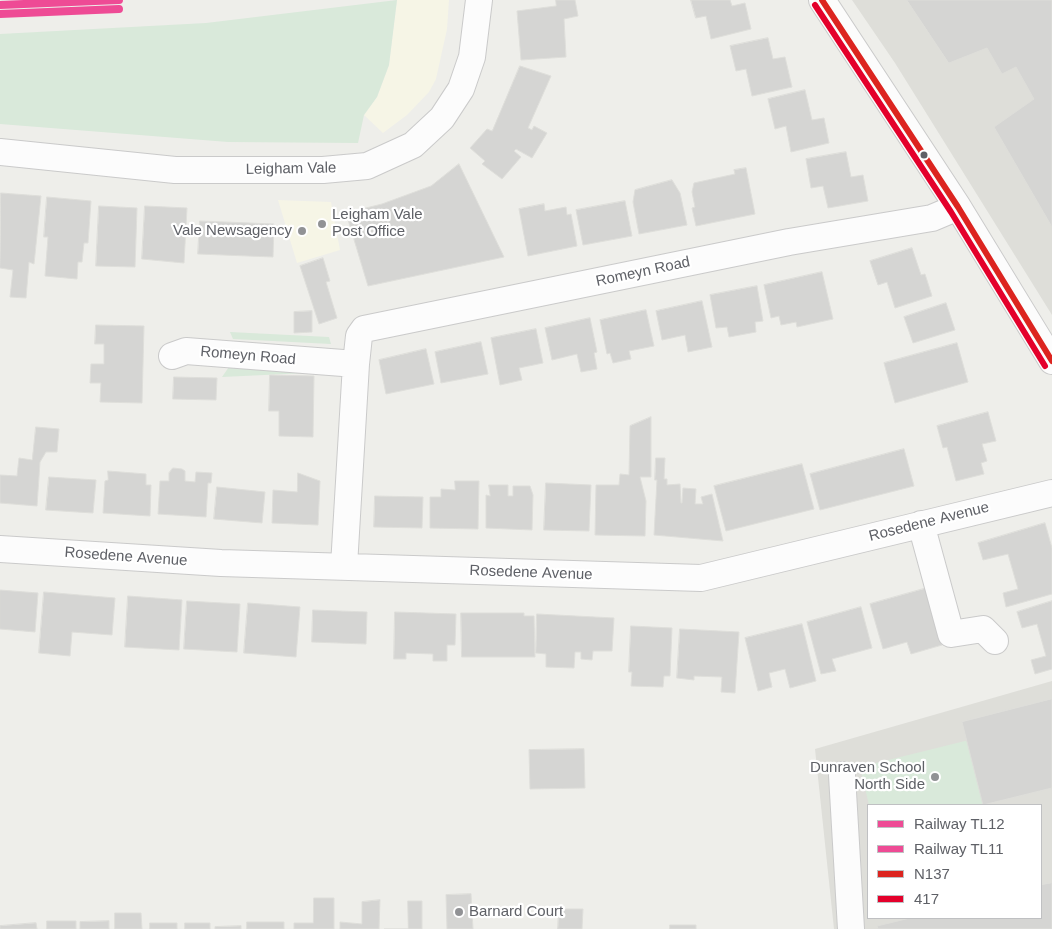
<!DOCTYPE html>
<style>
body{margin:0}
#map{position:relative;width:1052px;height:929px;overflow:hidden;background:#eeeeea;font-family:Helvetica,sans-serif}
canvas{display:block}
.legend{position:absolute;left:867px;top:804px;width:175px;height:115px;box-sizing:border-box;background:#fff;border:1px solid #bfc0c2;margin:0;padding:6px 9px;list-style:none;font-size:15px;color:#5f6167}
.legend li{display:flex;align-items:center;gap:10px;height:25px}
.legend b{width:25px;border:1px solid #bfc0c2}
</style>
<div id="map">
<canvas width="1052" height="929"></canvas>
<ul class="legend">
<li><b style="height:6px;background:#ee4b95"></b>Railway TL12</li>
<li><b style="height:6px;background:#ee4b95"></b>Railway TL11</li>
<li><b style="height:6px;background:#dc241f"></b>N137</li>
<li><b style="height:6px;background:#e4002b"></b>417</li>
</ul>
</div>
<script>
const ctx = document.querySelector('canvas').getContext('2d');
ctx.lineJoin = 'round';
function paint(path, color) { ctx.fillStyle = color; ctx.fill(path, 'evenodd'); }
function strokePath(path, color, width, dash) { ctx.strokeStyle = color; ctx.lineWidth = width; ctx.lineCap = dash ? 'butt' : 'round'; ctx.setLineDash(dash || []); ctx.stroke(path); }
function write(font, color, halo, rows, align = 'center') {
  ctx.font = font + ' Helvetica,sans-serif'; ctx.lineWidth = 4.5; ctx.setLineDash([]); ctx.textBaseline = 'middle'; ctx.strokeStyle = halo; ctx.fillStyle = color; for (const [text, x, y, turn = 0] of rows) {
    ctx.save(); ctx.translate(x, y); ctx.rotate((+turn || 0) * Math.PI / 180); ctx.textAlign = isNaN(turn) ? turn : align; if (halo) ctx.strokeText(text, 0, 0); ctx.fillText(text, 0, 0); ctx.restore();
  }
}
paint(new Path2D(`
 M 397,0 L 449,0 L 447,29 L 436,79 L 429,92 L 407,115 L 383,133 L 364,115 L 377,97 L 389,65 Z
 M 278,200 L 331,202 L 340,250 L 297,263 Z`), '#f6f5e6');
paint(new Path2D(`
 M 852,0 L 1052,0 L 1052,315 L 895,63 Z
 M 1052,681 L 1052,929 L 834,929 L 815,749 ZM 868,805 L 1041,805 L 1041,918 L 868,918 Z`), '#deded9');
paint(new Path2D(`
 M 397,0 L 389,65 L 377,97 L 364,115 L 358,143 L 228,142 L 0,124 L 0,34 L 206,23 Z
 M 230,332 L 329,337 L 331,344 L 233,339 Z
 M 233,361 L 328,372 L 222,377 Z
 M 969,740 L 983,805 L 869,805 L 860,767 Z`), '#d9e9da');
const building = new Path2D(`
 M 556,0 L 575,0 L 578,16 L 564,19 L 566,57 L 521,60 L 517,11 L 556,6 Z
 M 691,0 L 730,0 L 732,6 L 745,3 L 751,29 L 711,39 L 706,16 L 696,18 Z
 M 907,0 L 1052,0 L 1052,227 L 994,127 L 1034,99 L 1016,67 L 1002,74 L 987,48 L 949,63 Z
 M 768,38 L 773,59 L 785,57 L 792,87 L 752,96 L 746,69 L 736,71 L 730,46 Z
 M 520,66 L 551,76 L 528,128 L 532,130 L 534,126 L 547,133 L 532,158 L 516,149 L 514,151 L 521,157 L 502,179 L 482,164 L 485,161 L 470,148 L 487,129 L 492,131 Z
 M 805,90 L 812,120 L 824,118 L 829,143 L 791,152 L 786,126 L 775,129 L 768,99 Z
 M 846,152 L 851,177 L 863,175 L 868,201 L 828,208 L 823,186 L 811,188 L 806,159 Z
 M 459,164 L 504,257 L 368,286 L 346,213 L 382,204 L 431,186 Z
 M 746,168 L 755,214 L 696,226 L 692,208 L 695,207 L 692,192 L 694,183 L 735,174 L 734,170 Z
 M 672,180 L 680,193 L 687,225 L 639,234 L 633,202 L 635,190 Z
 M 1,193 L 41,196 L 34,264 L 29,262 L 26,298 L 10,297 L 13,270 L 0,268 Z
 M 47,197 L 91,201 L 88,243 L 84,243 L 82,262 L 78,262 L 77,279 L 45,276 L 48,237 L 44,237 Z
 M 625,201 L 632,236 L 583,245 L 576,210 Z
 M 544,204 L 545,211 L 566,207 L 567,215 L 571,214 L 577,246 L 528,256 L 519,209 Z
 M 99,206 L 137,208 L 135,267 L 96,266 Z
 M 145,206 L 187,208 L 184,263 L 142,259 Z
 M 200,221 L 274,224 L 273,257 L 198,254 Z
 M 912,248 L 921,275 L 925,274 L 932,296 L 895,308 L 887,282 L 878,285 L 870,261 Z
 M 323,258 L 330,281 L 326,282 L 337,318 L 319,324 L 300,266 Z
 M 822,272 L 833,319 L 797,327 L 796,322 L 781,325 L 779,316 L 771,318 L 764,285 Z
 M 757,286 L 763,321 L 755,322 L 756,332 L 729,337 L 727,327 L 716,328 L 710,295 Z
 M 702,301 L 712,347 L 688,352 L 685,335 L 662,340 L 656,311 Z
 M 946,303 L 955,330 L 913,343 L 904,317 Z
 M 646,310 L 654,346 L 629,351 L 631,359 L 613,363 L 610,353 L 607,354 L 600,320 Z
 M 312,311 L 312,332 L 294,333 L 294,312 Z
 M 590,318 L 597,352 L 594,353 L 597,369 L 581,372 L 577,354 L 552,360 L 545,328 Z
 M 96,325 L 144,326 L 142,403 L 100,402 L 101,383 L 90,383 L 91,364 L 104,364 L 104,344 L 95,344 Z
 M 536,329 L 543,363 L 519,368 L 522,380 L 500,385 L 491,338 Z
 M 481,342 L 488,374 L 441,383 L 435,352 Z
 M 957,343 L 968,382 L 895,403 L 884,363 Z
 M 426,349 L 434,384 L 386,394 L 379,360 Z
 M 270,375 L 314,376 L 313,437 L 279,436 L 279,411 L 269,411 Z
 M 174,377 L 217,378 L 216,400 L 173,399 Z
 M 988,412 L 996,441 L 982,444 L 987,461 L 981,463 L 984,474 L 956,481 L 947,447 L 943,448 L 937,426 Z
 M 651,417 L 651,477 L 640,477 L 646,501 L 645,536 L 595,535 L 596,485 L 619,485 L 620,474 L 629,475 L 630,426 Z
 M 36,427 L 59,429 L 57,452 L 46,452 L 40,462 L 37,506 L 0,503 L 0,475 L 17,476 L 19,458 L 32,460 Z
 M 904,449 L 914,486 L 820,510 L 810,474 Z
 M 656,458 L 665,458 L 664,479 L 667,479 L 667,485 L 680,484 L 681,503 L 682,503 L 683,488 L 696,489 L 695,504 L 703,504 L 701,497 L 712,494 L 723,541 L 654,535 L 657,480 L 655,480 Z
 M 802,464 L 814,509 L 726,531 L 714,486 Z
 M 173,468 L 182,469 L 185,471 L 185,481 L 195,482 L 196,472 L 212,473 L 211,483 L 208,483 L 206,517 L 158,514 L 160,481 L 169,481 L 169,473 Z
 M 108,471 L 146,474 L 146,485 L 151,485 L 150,516 L 103,513 L 105,481 L 108,480 Z
 M 298,473 L 320,481 L 318,525 L 272,523 L 273,490 L 297,492 Z
 M 49,477 L 96,480 L 93,513 L 46,510 Z
 M 455,481 L 479,481 L 478,529 L 430,528 L 430,497 L 441,497 L 441,489 L 455,490 Z
 M 546,483 L 591,485 L 589,531 L 544,530 Z
 M 489,485 L 508,485 L 508,496 L 513,496 L 513,486 L 530,486 L 533,495 L 532,530 L 486,528 L 486,495 L 490,496 Z
 M 217,487 L 265,492 L 262,523 L 214,519 Z
 M 375,496 L 423,497 L 422,528 L 374,527 Z
 M 1045,523 L 1052,548 L 1052,594 L 1006,607 L 1003,593 L 1018,589 L 1008,554 L 983,560 L 978,543 Z
 M 927,588 L 942,645 L 911,654 L 907,642 L 883,649 L 870,604 Z
 M 0,590 L 38,593 L 35,632 L 0,629 Z
 M 44,592 L 115,598 L 112,635 L 72,632 L 70,656 L 39,653 Z
 M 128,596 L 182,600 L 179,650 L 125,647 Z
 M 187,601 L 240,604 L 237,652 L 184,649 Z
 M 1052,601 L 1052,669 L 1035,674 L 1031,660 L 1046,656 L 1037,624 L 1022,628 L 1017,612 Z
 M 248,603 L 300,607 L 296,657 L 244,653 Z
 M 861,607 L 872,648 L 832,659 L 836,671 L 821,674 L 807,622 Z
 M 313,610 L 367,612 L 366,644 L 312,642 Z
 M 395,612 L 456,614 L 455,645 L 447,645 L 447,661 L 433,661 L 433,654 L 406,653 L 406,659 L 394,659 Z
 M 461,613 L 524,613 L 524,616 L 534,616 L 535,657 L 462,657 Z
 M 537,614 L 614,618 L 612,651 L 593,651 L 592,660 L 581,659 L 581,652 L 575,652 L 574,668 L 546,667 L 546,654 L 536,653 Z
 M 802,624 L 816,681 L 790,688 L 785,669 L 769,673 L 772,687 L 758,691 L 745,638 Z
 M 631,626 L 672,628 L 670,676 L 664,676 L 663,687 L 631,686 L 632,672 L 629,672 Z
 M 680,629 L 739,632 L 735,693 L 721,692 L 722,677 L 694,676 L 694,680 L 677,678 Z
 M 1052,699 L 1052,788 L 983,805 L 962,722 Z
 M 584,749 L 585,788 L 530,789 L 529,750 Z
 M 1052,883 L 1052,929 L 878,929 L 877,926 L 910,918 L 1041,918 L 1041,885 Z
 M 471,894 L 473,929 L 447,929 L 446,895 Z
 M 314,898 L 334,898 L 334,929 L 294,929 L 294,923 L 313,923 Z
 M 380,900 L 379,929 L 340,929 L 340,922 L 362,924 L 362,902 Z
 M 408,901 L 422,901 L 422,929 L 384,929 L 408,929 Z
 M 559,909 L 583,909 L 582,929 L 558,929 Z
 M 115,913 L 141,913 L 142,929 L 115,929 Z
 M 47,921 L 76,921 L 76,929 L 47,929 Z
 M 109,921 L 109,929 L 80,929 L 80,922 Z
 M 247,922 L 284,922 L 284,929 L 247,929 Z
 M 36,923 L 37,929 L 0,929 L 0,926 Z
 M 150,923 L 177,923 L 177,929 L 150,929 Z
 M 185,923 L 210,923 L 210,929 L 185,929 Z
 M 670,925 L 696,925 L 696,929 L 670,929 Z
 M 241,926 L 241,929 L 215,929 L 215,927 Z`);
paint(building, '#d5d5d3');
strokePath(building, '#dededa', 1);
const minor = new Path2D(`
 M 822,0 L 958,207 L 1052,361
 M 0,152 L 175,170 L 323,170 L 367,166 L 413,145 L 442,118 L 461,89 L 472,57 L 479,0
 M 172,356 L 186,351 L 356,364
 M 921,524 L 951,634 L 983,629 L 995,641
 M 0,549 L 221,563 L 701,578 L 1052,493
 M 344,566 L 356,364 L 359,336 L 364,329 L 789,242 L 932,218 L 958,207
 M 842,775 L 851,929`);
strokePath(minor, '#cacaca', 28);
strokePath(minor, '#fcfcfc', 26);
strokePath(new Path2D(`
 M 822,0 L 958,207 L 1052,361`), '#dc241f', 6);
strokePath(new Path2D(`
 M 815,5 L 951,212 L 1045,366`), '#e4002b', 6);
strokePath(new Path2D(`
 M 0,5 L 119,0`), '#ee4b95', 8);
strokePath(new Path2D(`
 M 0,14 L 119,9`), '#ee4b95', 8);
for (const [x, y, r, color] of [
 [924,155,4.5,"#5f6167"],
 [322,224,5,"#919295"],
 [302,231,5,"#919295"],
 [935,777,5,"#919295"],
 [459,912,5,"#919295"]
]) { const dot = new Path2D(); dot.arc(x, y, r, 0, 2 * Math.PI); ctx.fillStyle = color; ctx.fill(dot); strokePath(dot, '#fff', 2); }
write('15px', '#5f6167', '#fff', [
 ["Leigham Vale",291,169,-1],
 ["Romeyn Road",643,272,-12],
 ["Romeyn Road",248,356,5],
 ["Rosedene Avenue",929,522,-14],
 ["Rosedene Avenue",126,557,4],
 ["Rosedene Avenue",531,573,2]
]);
write('15px', '#5f6167', '#fff', [
 ["Leigham Vale",332,215],
 ["Post Office",332,232],
 ["Vale Newsagency",292,231,"right"],
 ["Dunraven School",925,768,"right"],
 ["North Side",925,785,"right"],
 ["Barnard Court",469,912]
], 'left');
</script>
